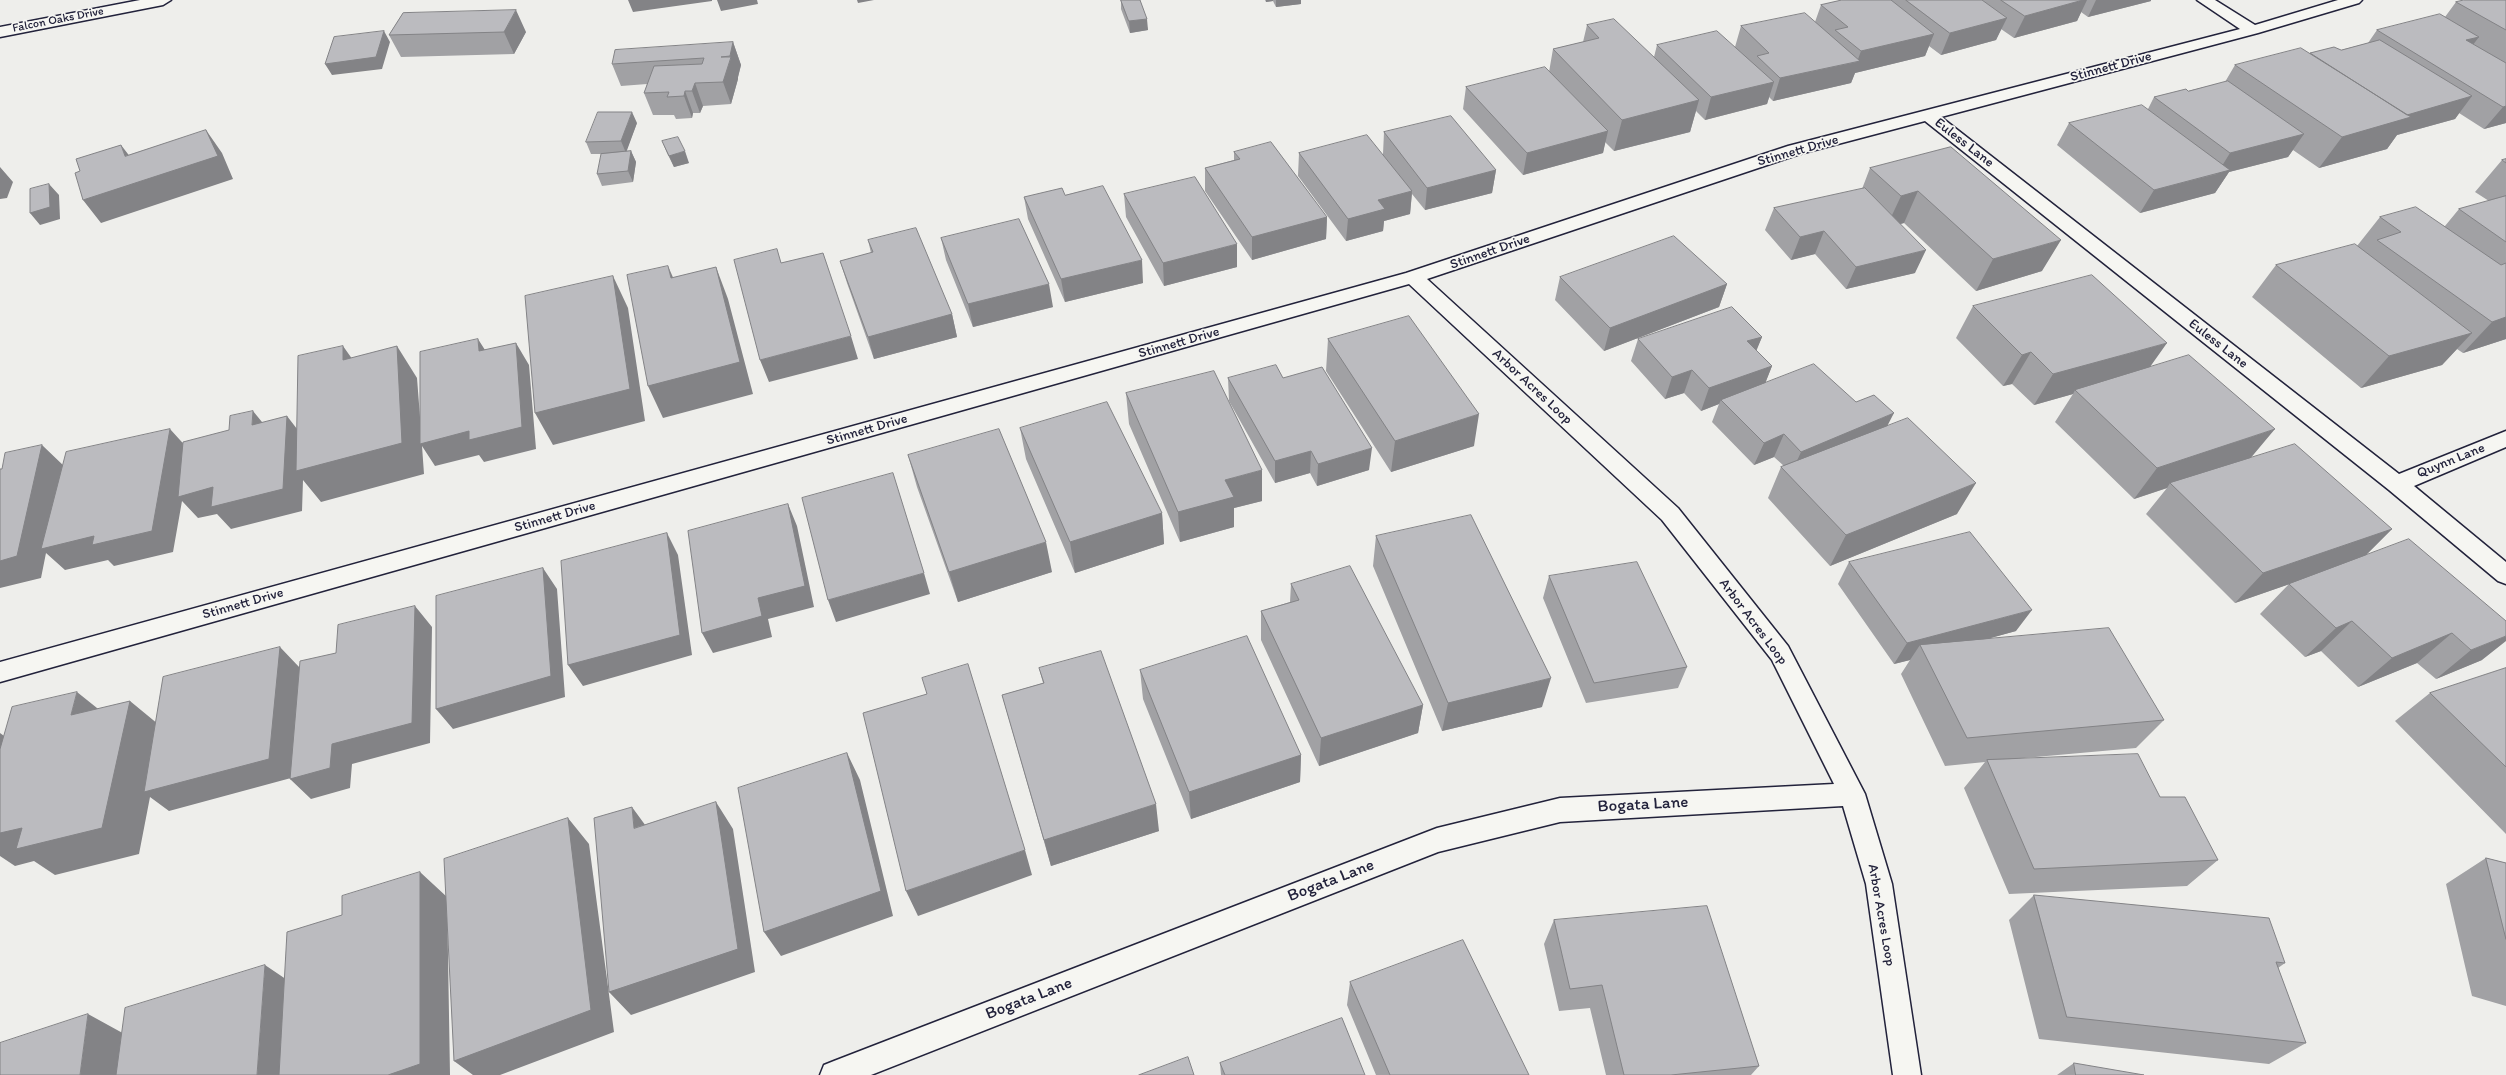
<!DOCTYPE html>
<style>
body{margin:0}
canvas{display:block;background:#eeeeeb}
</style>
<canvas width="2506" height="1075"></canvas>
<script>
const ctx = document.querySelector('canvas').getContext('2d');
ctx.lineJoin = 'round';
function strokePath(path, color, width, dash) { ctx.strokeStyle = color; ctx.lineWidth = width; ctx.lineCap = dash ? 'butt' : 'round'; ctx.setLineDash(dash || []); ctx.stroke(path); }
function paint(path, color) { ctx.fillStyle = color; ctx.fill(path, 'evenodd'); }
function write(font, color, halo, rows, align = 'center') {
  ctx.font = font + ' Itim,sans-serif'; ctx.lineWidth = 3.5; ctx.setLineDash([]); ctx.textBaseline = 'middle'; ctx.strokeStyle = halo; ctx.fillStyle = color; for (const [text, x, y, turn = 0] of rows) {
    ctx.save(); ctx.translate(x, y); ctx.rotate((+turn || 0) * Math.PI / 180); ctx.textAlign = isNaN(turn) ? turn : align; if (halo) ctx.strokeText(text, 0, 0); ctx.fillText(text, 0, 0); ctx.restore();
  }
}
const minor = new Path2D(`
 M 140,0 L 171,0 L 163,5 L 0,37 L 0,27 Z
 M 2197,0 L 2215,0 L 2255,25 L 2338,0 L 2362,0 L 2359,3 L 2258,33 L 1941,117 L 2399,474 L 2506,431 L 2506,447 L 2414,486 L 2506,562 L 2506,584 L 2498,581 L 2389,490 L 1925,121 L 1800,154 L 1427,279 L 1678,508 L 1788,646 L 1865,794 L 1892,884 L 1921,1075 L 1893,1075 L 1866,884 L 1843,806 L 1560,822 L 1438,852 L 871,1075 L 820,1075 L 824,1065 L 834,1061 L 1437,828 L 1560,798 L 1834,784 L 1772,660 L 1662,520 L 1409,284 L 0,682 L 0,662 L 1406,273 L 1788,146 L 2240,29 Z`);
strokePath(minor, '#22223b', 3);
paint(minor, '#f6f6f2');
paint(new Path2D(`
 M 1121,0 L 1140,0 L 1148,30 L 1130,33 L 1121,9 Z
 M 1265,0 L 1301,0 L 1301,4 L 1276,7 L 1273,1 L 1266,2 Z
 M 1842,0 L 2151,0 L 2151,1 L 2088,17 L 2081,12 L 2077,21 L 2014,38 L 2001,29 L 1996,40 L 1941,55 L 1929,46 L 1925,56 L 1855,73 L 1851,83 L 1773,101 L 1769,97 L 1767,104 L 1705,120 L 1696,111 L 1690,132 L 1614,151 L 1605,142 L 1603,153 L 1523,175 L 1463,109 L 1466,87 L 1549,72 L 1553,49 L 1583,42 L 1587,25 L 1654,57 L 1657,45 L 1735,47 L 1741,26 L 1815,22 L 1821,5 Z
 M 2506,0 L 2506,123 L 2484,129 L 2459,113 L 2455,119 L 2397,135 L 2387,149 L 2319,168 L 2293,150 L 2288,157 L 2229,172 L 2215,193 L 2140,213 L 2057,145 L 2069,123 L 2148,109 L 2154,97 L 2188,91 L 2225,82 L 2235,65 L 2310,53 L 2341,50 L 2368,43 L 2377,30 L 2445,17 L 2456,2 Z
 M 403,13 L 526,32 L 514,54 L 401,57 L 389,35 Z
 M 733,42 L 741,65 L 738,77 L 738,79 L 731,104 L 703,106 L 700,113 L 693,113 L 692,118 L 676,119 L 674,115 L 653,115 L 644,93 L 647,84 L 621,86 L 612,64 Z
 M 637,123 L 626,151 L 631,151 L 636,162 L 633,182 L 602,186 L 597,174 L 604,154 L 591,154 L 586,142 Z
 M 1384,132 L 1496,170 L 1492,193 L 1425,210 L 1412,194 L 1410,214 L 1384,221 L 1383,231 L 1346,241 L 1298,176 L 1299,153 L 1383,154 Z
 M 662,141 L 689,163 L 674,167 L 667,153 Z
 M 1951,147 L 2042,271 L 1976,291 L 1904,223 L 1900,224 L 1915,273 L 1846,289 L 1815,254 L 1791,260 L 1765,230 L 1774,208 L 1862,189 L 1870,168 Z
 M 1234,152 L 1327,217 L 1326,239 L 1252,260 L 1205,191 L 1205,168 L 1234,160 Z
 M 2506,159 L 2506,339 L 2463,353 L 2457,349 L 2442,365 L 2361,388 L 2252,297 L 2276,265 L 2357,246 L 2380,217 L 2445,226 L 2459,209 L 2489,201 L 2475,192 L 2502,160 Z
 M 1124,194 L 1237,267 L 1164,286 L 1126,217 Z
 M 1065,195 L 1143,283 L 1065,302 L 1028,219 L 1024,197 Z
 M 941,238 L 1053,307 L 973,327 L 946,260 Z
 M 868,240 L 952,314 L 957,337 L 874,359 L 847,283 L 840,261 L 871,253 Z
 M 1560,277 L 1727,284 L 1719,307 L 1604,351 L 1555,300 Z
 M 1973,306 L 2150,367 L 2251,458 L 2392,529 L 2366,555 L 2482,660 L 2436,679 L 2417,663 L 2358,687 L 2321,651 L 2305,657 L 2260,614 L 2289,584 L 2295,582 L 2235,603 L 2146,514 L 2167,488 L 2134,499 L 2055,422 L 2073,394 L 2034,405 L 2012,384 L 2003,386 L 1956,338 Z
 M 1762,337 L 1756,350 L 1772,366 L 1765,383 L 1856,402 L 1887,426 L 1957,514 L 1830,566 L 1768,498 L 1781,467 L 1784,466 L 1774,457 L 1754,465 L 1712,422 L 1719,404 L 1701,411 L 1684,393 L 1665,399 L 1631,361 L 1638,339 Z
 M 1328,339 L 1474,446 L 1391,472 L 1326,371 Z
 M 1228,378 L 1283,378 L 1369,470 L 1317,486 L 1310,473 L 1275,483 L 1229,401 Z
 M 1126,393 L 1262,501 L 1234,508 L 1234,527 L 1180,542 L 1129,424 Z
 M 1020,428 L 1162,513 L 1164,544 L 1075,573 L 1026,459 Z
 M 908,455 L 1052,572 L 958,602 L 917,487 Z
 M 1376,536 L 1542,707 L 1442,731 L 1373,566 Z
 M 1849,562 L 2016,631 L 1990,638 L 2164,720 L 2136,748 L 2013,759 L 2160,797 L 2218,860 L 2187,886 L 2009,894 L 1964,788 L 1985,762 L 1945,766 L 1901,674 L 1910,660 L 1894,664 L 1838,584 Z
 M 1549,576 L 1687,667 L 1678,688 L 1586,703 L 1543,598 Z
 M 1291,584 L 1423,705 L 1418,733 L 1319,766 L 1261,640 L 1261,611 L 1290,602 Z
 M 1039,668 L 1159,831 L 1051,866 L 1010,723 L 1002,695 L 1043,683 Z
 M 2506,668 L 2506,834 L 2395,721 L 2430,693 Z
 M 1140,670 L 1301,755 L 1300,782 L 1191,819 L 1143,699 Z
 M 2486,858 L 2506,863 L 2506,1006 L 2472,996 L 2446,884 Z
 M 2034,895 L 2285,963 L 2278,968 L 2306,1043 L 2269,1064 L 2039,1039 L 2009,920 Z
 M 1554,920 L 1759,1066 L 1751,1075 L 1606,1075 L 1590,1008 L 1559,1011 L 1544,944 Z
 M 1350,982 L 1529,1075 L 1376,1075 L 1347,1005 Z
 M 1220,1063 L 1365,1075 L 1221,1075 Z
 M 2074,1063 L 2076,1075 L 2057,1075 Z`), '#a1a1a4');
paint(new Path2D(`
 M 628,0 L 712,0 L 712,1 L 633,12 Z
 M 717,0 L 757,0 L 758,4 L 721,11 Z
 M 857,0 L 874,0 L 858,3 Z
 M 1266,0 L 1273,0 L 1273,1 L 1266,2 Z
 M 1276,0 L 1301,0 L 1301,4 L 1276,7 Z
 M 2083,0 L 2087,0 L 2077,21 L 2014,38 L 2025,16 Z
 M 2096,0 L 2151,0 L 2151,1 L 2088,17 Z
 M 516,10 L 526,32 L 514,54 L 504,32 Z
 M 2007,18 L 1996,40 L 1941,55 L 1950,33 Z
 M 1147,19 L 1148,30 L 1130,33 L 1129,21 Z
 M 384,31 L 390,42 L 382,69 L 332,75 L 325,64 Z
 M 1934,34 L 1925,56 L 1855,73 L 1851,83 L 1773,101 L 1780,78 L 1857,62 L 1861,51 Z
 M 2479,37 L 2462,59 L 2466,40 Z
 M 733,42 L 741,65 L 738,77 L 738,79 L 731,104 L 723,82 L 731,58 L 730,56 Z
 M 1774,82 L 1767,104 L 1705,120 L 1711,97 Z
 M 695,83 L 703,106 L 700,113 L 692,91 Z
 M 685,91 L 693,113 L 692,118 L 684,96 Z
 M 2472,96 L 2455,119 L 2397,135 L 2387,149 L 2319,168 L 2342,137 L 2405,115 Z
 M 1699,100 L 1690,132 L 1614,151 L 1622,120 Z
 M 2506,106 L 2506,123 L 2484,129 L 2503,107 Z
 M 632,112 L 637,123 L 626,153 L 621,141 Z
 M 206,130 L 222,153 L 233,179 L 101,223 L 83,200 Z
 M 1608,131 L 1603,153 L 1523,175 L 1527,153 Z
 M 2304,134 L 2288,157 L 2229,172 L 2215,193 L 2140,213 L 2154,190 L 2217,174 L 2230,153 Z
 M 121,145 L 138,167 L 125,156 Z
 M 631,151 L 636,162 L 633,182 L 628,171 Z
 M 685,151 L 689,163 L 674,167 L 669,156 Z
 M 0,167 L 13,182 L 7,198 L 0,199 Z
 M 1496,170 L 1492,193 L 1425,210 L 1427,188 Z
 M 49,184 L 59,195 L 60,219 L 40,225 L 30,213 Z
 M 1412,191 L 1410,214 L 1384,221 L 1383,231 L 1346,241 L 1348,219 L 1378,200 Z
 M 1918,191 L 1904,223 L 1886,228 L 1901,196 Z
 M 1327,217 L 1326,239 L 1252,260 L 1252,237 Z
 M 1824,231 L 1815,254 L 1791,260 L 1800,237 Z
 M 2061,240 L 2042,271 L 1976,291 L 1993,259 Z
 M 1237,244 L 1237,267 L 1164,286 L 1163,263 Z
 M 1926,250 L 1915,273 L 1846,289 L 1856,267 Z
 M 1142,260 L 1143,283 L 1065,302 L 1061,279 Z
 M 668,266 L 682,298 L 671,278 Z
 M 716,267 L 728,299 L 753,394 L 663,418 L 648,386 Z
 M 613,276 L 628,308 L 645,421 L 553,445 L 535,413 Z
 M 1049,284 L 1053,307 L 973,327 L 968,304 Z
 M 1727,284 L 1719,307 L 1604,351 L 1610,328 Z
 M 952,314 L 957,337 L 874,359 L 868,337 Z
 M 2506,317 L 2506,339 L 2463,353 L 2492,322 Z
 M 2472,333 L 2442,365 L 2361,388 L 2389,356 Z
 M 851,336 L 858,359 L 769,382 L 760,360 Z
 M 1762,337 L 1753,359 L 1747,341 Z
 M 478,339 L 492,361 L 479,351 Z
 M 516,343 L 529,365 L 536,449 L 484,462 L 479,455 L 435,466 L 422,446 L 424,474 L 321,502 L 303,480 L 302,511 L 231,529 L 217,514 L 198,518 L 182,501 L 173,552 L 114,566 L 108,560 L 65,570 L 46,553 L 41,578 L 0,588 L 0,561 L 42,445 L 65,467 L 170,429 L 190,451 L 287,416 L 304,438 L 397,346 L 417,378 L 422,443 Z
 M 2167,343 L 2145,374 L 2075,390 L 2073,394 L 2034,405 L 2053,374 Z
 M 343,346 L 365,377 L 343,360 Z
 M 2031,352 L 2012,384 L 2003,386 L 2022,355 Z
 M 1772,366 L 1763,389 L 1721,400 L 1719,404 L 1701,411 L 1709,388 Z
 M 1692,370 L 1684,393 L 1665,399 L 1672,377 Z
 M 253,411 L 271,433 L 252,425 Z
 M 1894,413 L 1882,436 L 1791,474 L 1801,452 Z
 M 1479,414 L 1474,446 L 1391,472 L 1395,441 Z
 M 2275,429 L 2249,460 L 2170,483 L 2167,488 L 2134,499 L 2157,468 Z
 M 1784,434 L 1774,457 L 1754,465 L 1764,443 Z
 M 1372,448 L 1369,470 L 1317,486 L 1318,464 Z
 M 1311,451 L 1310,473 L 1275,483 L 1275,461 Z
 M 1262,470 L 1262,501 L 1234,508 L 1234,527 L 1180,542 L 1178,512 L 1225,480 Z
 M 1976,483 L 1957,514 L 1830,566 L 1846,535 Z
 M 788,504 L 797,526 L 814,607 L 768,619 L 772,637 L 713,653 L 702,633 L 758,598 Z
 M 1162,513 L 1164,544 L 1075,573 L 1070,542 Z
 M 2392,529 L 2362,559 L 2235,603 L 2263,573 Z
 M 667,533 L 678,555 L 692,655 L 583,686 L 568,665 Z
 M 1046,542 L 1052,572 L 958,602 L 949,572 Z
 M 543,568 L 557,589 L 565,697 L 453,729 L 436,709 Z
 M 924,573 L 930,594 L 836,622 L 828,600 Z
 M 415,606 L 432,627 L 430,743 L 352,764 L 350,788 L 311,799 L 290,779 L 332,744 Z
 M 2032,610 L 2016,631 L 1926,656 L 1920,645 L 1910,660 L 1894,664 L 1907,643 Z
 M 2352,621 L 2321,651 L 2305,657 L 2336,628 Z
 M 2452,633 L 2417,663 L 2358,687 L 2392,658 Z
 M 2506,636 L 2506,641 L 2482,660 L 2436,679 L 2471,650 Z
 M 280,647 L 300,668 L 291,778 L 169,811 L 150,797 L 139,854 L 55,875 L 34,861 L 15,866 L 0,856 L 0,733 L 22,749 L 130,701 L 164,729 Z
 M 1551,678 L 1542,707 L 1442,731 L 1448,703 Z
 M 77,692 L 112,720 L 71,715 Z
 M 1423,705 L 1418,733 L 1319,766 L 1321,738 Z
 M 847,753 L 860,780 L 893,916 L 781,956 L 764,932 Z
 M 1301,755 L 1300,782 L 1191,819 L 1189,792 Z
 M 716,802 L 733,829 L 755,972 L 631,1015 L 609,992 Z
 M 1156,804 L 1159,831 L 1051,866 L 1044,840 Z
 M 632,807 L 651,833 L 634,828 Z
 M 568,818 L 589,844 L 614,1032 L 500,1075 L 473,1075 L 454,1061 Z
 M 1025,850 L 1032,875 L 918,916 L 906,891 Z
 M 420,872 L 447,897 L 450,1075 L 388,1075 Z
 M 265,965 L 299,988 L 294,1075 L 257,1075 Z
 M 88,1014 L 128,1036 L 124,1075 L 80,1075 Z`), '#838386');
const building = new Path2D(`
 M 1121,0 L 1140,0 L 1147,19 L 1129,21 Z
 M 1842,0 L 1891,0 L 1934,34 L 1861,51 L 1835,30 L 1848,27 L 1821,5 Z
 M 1906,0 L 1982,0 L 2007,18 L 1950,33 Z
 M 2001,0 L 2083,0 L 2025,16 Z
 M 2464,0 L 2506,0 L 2506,30 L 2456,2 Z
 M 516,10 L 504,32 L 389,35 L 403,13 Z
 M 1805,13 L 1860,61 L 1780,78 L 1757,56 L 1769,53 L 1741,26 Z
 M 2440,14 L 2479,37 L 2466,40 L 2506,63 L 2506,106 L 2503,107 L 2377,30 Z
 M 1614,19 L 1699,100 L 1622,120 L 1553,49 L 1599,38 L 1587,25 Z
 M 384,31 L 376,57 L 325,64 L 334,37 Z
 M 1717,31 L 1774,82 L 1711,97 L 1657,45 Z
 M 2380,40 L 2472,96 L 2407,115 L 2310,53 L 2334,47 L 2341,50 Z
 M 733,42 L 730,56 L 721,57 L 731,57 L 723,82 L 695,83 L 692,91 L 685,91 L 684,96 L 667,97 L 669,92 L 644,93 L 654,66 L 702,64 L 704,58 L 612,64 L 615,50 Z
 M 2301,48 L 2411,117 L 2342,137 L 2235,65 Z
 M 1545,67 L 1608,131 L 1527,153 L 1466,87 Z
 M 2228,81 L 2304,134 L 2230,153 L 2154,97 L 2186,89 L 2188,91 Z
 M 2142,105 L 2230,170 L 2154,190 L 2069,123 Z
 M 598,112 L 632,112 L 621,141 L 586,142 Z
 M 1451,116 L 1496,170 L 1427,188 L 1384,132 Z
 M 206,130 L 218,156 L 83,200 L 75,173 L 80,171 L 76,159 L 121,145 L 125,156 Z
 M 1367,135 L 1412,191 L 1378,200 L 1385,209 L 1348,219 L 1299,153 Z
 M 678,137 L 685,151 L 669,156 L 662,141 Z
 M 1271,142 L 1327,217 L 1252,237 L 1205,168 L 1240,159 L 1234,152 Z
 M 1951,147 L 2061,240 L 1993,259 L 1918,191 L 1901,196 L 1870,168 Z
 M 631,151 L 628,171 L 597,174 L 601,154 Z
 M 2506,159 L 2506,163 L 2502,160 Z
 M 1195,177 L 1237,244 L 1163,263 L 1124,194 Z
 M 49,184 L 50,207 L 30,213 L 30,189 Z
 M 1103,186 L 1142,260 L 1061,279 L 1024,197 L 1062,188 L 1065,195 Z
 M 1865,188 L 1926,250 L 1856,267 L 1824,231 L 1800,237 L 1774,208 Z
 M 2506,196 L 2506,242 L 2459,209 Z
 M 2416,207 L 2501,265 L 2506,263 L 2506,317 L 2492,322 L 2377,240 L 2401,232 L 2380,217 Z
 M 1019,219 L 1049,284 L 968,304 L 941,238 Z
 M 916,228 L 952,314 L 868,337 L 840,261 L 873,252 L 868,240 Z
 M 1674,236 L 1727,284 L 1610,328 L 1560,277 Z
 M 2355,244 L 2472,333 L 2389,356 L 2276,265 Z
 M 777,249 L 781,263 L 823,253 L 851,336 L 760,360 L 734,260 Z
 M 668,266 L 671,278 L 716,267 L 740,362 L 648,386 L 627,275 Z
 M 2092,275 L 2167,343 L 2053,374 L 2031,352 L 2022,355 L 1973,306 Z
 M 613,276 L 630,389 L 535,413 L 525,296 Z
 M 1732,307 L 1762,337 L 1747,341 L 1772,366 L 1709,388 L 1692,370 L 1672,377 L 1638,339 Z
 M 1409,316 L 1479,414 L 1395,441 L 1328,339 Z
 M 478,339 L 479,351 L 516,343 L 522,427 L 469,440 L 469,431 L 420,444 L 420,352 Z
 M 343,346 L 343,360 L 397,346 L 402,443 L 296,471 L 298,356 Z
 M 2189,355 L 2275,429 L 2157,468 L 2075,390 Z
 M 1814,364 L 1856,402 L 1874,395 L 1894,413 L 1801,452 L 1784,434 L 1764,443 L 1721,400 Z
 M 1276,365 L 1283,378 L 1322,367 L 1372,448 L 1318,464 L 1311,451 L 1275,461 L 1228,378 Z
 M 1214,371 L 1262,470 L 1225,480 L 1234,497 L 1178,512 L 1126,393 Z
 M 1107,402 L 1162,513 L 1070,542 L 1020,428 Z
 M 253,411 L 252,425 L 287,416 L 283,489 L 211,507 L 213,487 L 178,497 L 183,442 L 229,430 L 230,416 Z
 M 1908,418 L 1976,483 L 1846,535 L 1781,467 Z
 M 170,429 L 152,531 L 92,545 L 94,536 L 41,549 L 66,452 Z
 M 999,429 L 1046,542 L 949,572 L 908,455 Z
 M 2295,444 L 2392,529 L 2263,573 L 2170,483 Z
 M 42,445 L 17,556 L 0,561 L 0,469 L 2,469 L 5,453 Z
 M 893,473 L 924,573 L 828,600 L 802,498 Z
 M 788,504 L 805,586 L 758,598 L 762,616 L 702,633 L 688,531 Z
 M 1471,515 L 1551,678 L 1448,703 L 1376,536 Z
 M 1970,532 L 2032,610 L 1907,643 L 1849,562 Z
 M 667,533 L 680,635 L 568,665 L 561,561 Z
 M 2409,539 L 2506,621 L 2506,636 L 2471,650 L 2452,633 L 2392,658 L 2352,621 L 2336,628 L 2289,584 Z
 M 1637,562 L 1687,667 L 1594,683 L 1549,576 Z
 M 1350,566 L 1423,705 L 1321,738 L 1261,611 L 1299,600 L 1291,584 Z
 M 543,568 L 551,676 L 436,709 L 436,596 Z
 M 415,606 L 412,723 L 332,744 L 330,768 L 290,779 L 300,661 L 336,653 L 338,625 Z
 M 2109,628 L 2164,720 L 1967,738 L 1920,645 Z
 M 1247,636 L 1301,755 L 1189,792 L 1140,670 Z
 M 280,647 L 269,759 L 144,792 L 163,677 Z
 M 1101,651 L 1156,804 L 1044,840 L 1002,695 L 1044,683 L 1039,668 Z
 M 968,664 L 1025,850 L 906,891 L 863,713 L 927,694 L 922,678 Z
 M 2506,668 L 2506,767 L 2430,693 Z
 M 77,692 L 71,715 L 130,701 L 102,828 L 16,849 L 22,828 L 0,833 L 0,749 L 12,707 Z
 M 847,753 L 881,891 L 764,932 L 738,788 Z
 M 2138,754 L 2160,797 L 2185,797 L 2218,860 L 2034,869 L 1987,760 Z
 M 716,802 L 738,949 L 609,992 L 594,818 L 632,807 L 634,828 Z
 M 568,818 L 591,1010 L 454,1061 L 444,859 Z
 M 2486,858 L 2506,863 L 2506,939 Z
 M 420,872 L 420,1064 L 388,1075 L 279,1075 L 287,932 L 342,915 L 342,896 Z
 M 2034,895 L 2269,918 L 2285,963 L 2276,962 L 2306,1043 L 2067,1017 Z
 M 1707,906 L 1759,1066 L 1671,1075 L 1624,1075 L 1602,985 L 1570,989 L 1554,920 Z
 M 1463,940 L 1529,1075 L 1390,1075 L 1350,982 Z
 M 265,965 L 257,1075 L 116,1075 L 125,1008 Z
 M 88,1014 L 80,1075 L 0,1075 L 0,1043 Z
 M 1342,1018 L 1365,1075 L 1225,1075 L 1220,1063 Z
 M 1188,1057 L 1194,1075 L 1139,1075 Z
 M 2074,1063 L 2144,1075 L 2076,1075 Z`);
paint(building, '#bbbbbf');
strokePath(building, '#838386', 1);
write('12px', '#22223b', '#f6f6f2', [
 ["Falcon Oaks Drive",58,20,-11]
]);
write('14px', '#22223b', '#f6f6f2', [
 ["Stinnett Drive",2111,67,-15],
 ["Euless Lane",1964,143,38],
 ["Stinnett Drive",1798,151,-16],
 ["Stinnett Drive",1490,252,-19],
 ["Stinnett Drive",1179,343,-16],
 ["Euless Lane",2218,344,38],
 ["Arbor Acres Loop",1532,387,43],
 ["Stinnett Drive",867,430,-16],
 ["Quynn Lane",2451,461,-22],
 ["Stinnett Drive",555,517,-16],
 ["Stinnett Drive",243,604,-16],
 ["Arbor Acres Loop",1753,622,53],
 ["Arbor Acres Loop",1881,915,80]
]);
write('17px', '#22223b', '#f6f6f2', [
 ["Bogata Lane",1643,805,-3],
 ["Bogata Lane",1331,881,-21],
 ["Bogata Lane",1029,999,-21]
]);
</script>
